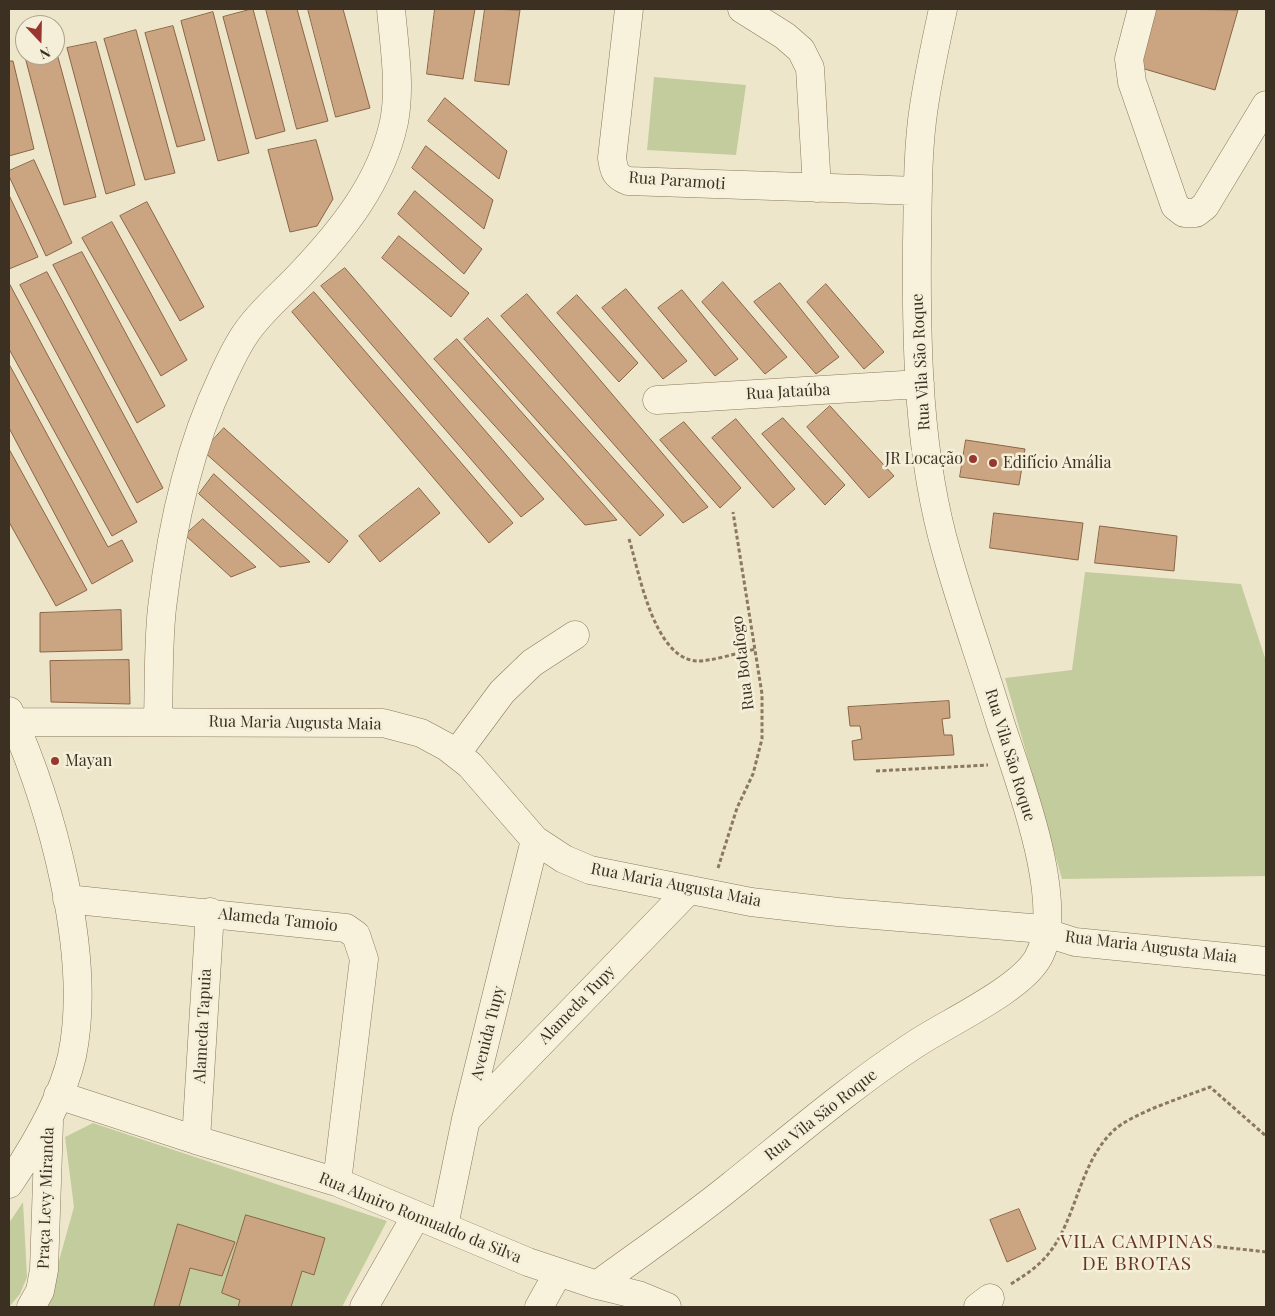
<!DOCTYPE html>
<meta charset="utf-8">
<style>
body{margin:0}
#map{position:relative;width:1275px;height:1316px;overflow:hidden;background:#eee6ca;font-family:"Playfair Display",serif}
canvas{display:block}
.frame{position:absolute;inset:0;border:10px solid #3b3021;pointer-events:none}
.north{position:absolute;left:15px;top:15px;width:50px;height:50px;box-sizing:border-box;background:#f5efd9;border:1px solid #aba38f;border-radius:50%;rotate:159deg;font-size:14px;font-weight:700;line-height:20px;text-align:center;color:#3b3021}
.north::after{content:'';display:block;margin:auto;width:18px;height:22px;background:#983730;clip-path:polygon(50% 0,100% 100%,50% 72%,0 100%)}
</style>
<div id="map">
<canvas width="1275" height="1316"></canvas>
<div class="frame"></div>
<div class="north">N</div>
</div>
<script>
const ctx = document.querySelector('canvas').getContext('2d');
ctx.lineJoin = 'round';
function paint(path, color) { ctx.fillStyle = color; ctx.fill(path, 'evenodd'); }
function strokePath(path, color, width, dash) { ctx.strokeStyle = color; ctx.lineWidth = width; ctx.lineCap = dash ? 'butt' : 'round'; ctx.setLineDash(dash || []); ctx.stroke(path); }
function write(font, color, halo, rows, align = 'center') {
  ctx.font = font + ' "Playfair Display",serif'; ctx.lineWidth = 5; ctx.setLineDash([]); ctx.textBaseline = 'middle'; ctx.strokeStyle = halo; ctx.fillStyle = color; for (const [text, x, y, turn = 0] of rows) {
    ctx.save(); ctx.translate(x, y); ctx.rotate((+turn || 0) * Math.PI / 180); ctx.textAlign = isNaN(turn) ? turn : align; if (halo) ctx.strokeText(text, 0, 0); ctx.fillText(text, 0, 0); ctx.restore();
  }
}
paint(new Path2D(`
 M 654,77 L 746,85 L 736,155 L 647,150 Z
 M 1085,572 L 1241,584 L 1266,661 L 1266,876 L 1062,879 L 1005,678 L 1072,670 Z
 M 93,1123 L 387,1221 L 342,1307 L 46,1307 L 74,1207 L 65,1137 Z
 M 23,1202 L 27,1277 L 20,1294 L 9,1307 L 9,1223 Z`), '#c3cc9d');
const building = new Path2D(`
 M 253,9 L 285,131 L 256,139 L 223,17 Z
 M 266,9 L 297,9 L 328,121 L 297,129 Z
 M 308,9 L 343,9 L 370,108 L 336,117 Z
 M 435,9 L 475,9 L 463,79 L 427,74 Z
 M 485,9 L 520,10 L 509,85 L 475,81 Z
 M 1155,9 L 1238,10 L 1215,90 L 1138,67 Z
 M 213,12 L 249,153 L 218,161 L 181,21 Z
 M 173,26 L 205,140 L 177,147 L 145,33 Z
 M 136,30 L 175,173 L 145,180 L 104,39 Z
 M 96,42 L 135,185 L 106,194 L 67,48 Z
 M 56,50 L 96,197 L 64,205 L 25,57 L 55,55 Z
 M 9,61 L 13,61 L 34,149 L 9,156 Z
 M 445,98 L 507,151 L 499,179 L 428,121 Z
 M 316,140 L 333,199 L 317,226 L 290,232 L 268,150 Z
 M 426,146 L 493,200 L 484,229 L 412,168 Z
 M 34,160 L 72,243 L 46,256 L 9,176 L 9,171 Z
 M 415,191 L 482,249 L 464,274 L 398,214 Z
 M 9,195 L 38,257 L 9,269 Z
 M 147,202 L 204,307 L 180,321 L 120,216 Z
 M 112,222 L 187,360 L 161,376 L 82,238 Z
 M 399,236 L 469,293 L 451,317 L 382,258 Z
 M 82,252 L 165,406 L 137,423 L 53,265 Z
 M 345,268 L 544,499 L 521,517 L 321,286 Z
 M 47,272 L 163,488 L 137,503 L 20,285 Z
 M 723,282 L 787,357 L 765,374 L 702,302 Z
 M 9,283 L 137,522 L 112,536 L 9,349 Z
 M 780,283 L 839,357 L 816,374 L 754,302 Z
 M 826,284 L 884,352 L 864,369 L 807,302 Z
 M 626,289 L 687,361 L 663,379 L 602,308 Z
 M 682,290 L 738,359 L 715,376 L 658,308 Z
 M 314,292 L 513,523 L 489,543 L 292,312 Z
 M 527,294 L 708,507 L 683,523 L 501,316 Z
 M 577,295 L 638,363 L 619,382 L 557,313 Z
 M 488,318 L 664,515 L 640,536 L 464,339 Z
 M 457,339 L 617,520 L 585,525 L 434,359 Z
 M 9,364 L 108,547 L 122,540 L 133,561 L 92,584 L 9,428 Z
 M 830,406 L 894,476 L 869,498 L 807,427 Z
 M 783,418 L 845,485 L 825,505 L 762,434 Z
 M 736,419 L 795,489 L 773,508 L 712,438 Z
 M 684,422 L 741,488 L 720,508 L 660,440 Z
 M 224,428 L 348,541 L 329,563 L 203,451 Z
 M 966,440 L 1025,449 L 1019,485 L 960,477 Z
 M 9,449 L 87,590 L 56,606 L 9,522 Z
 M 214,474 L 310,562 L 280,567 L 199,494 Z
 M 419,488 L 440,513 L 380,562 L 359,536 Z
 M 994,513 L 1083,523 L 1078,560 L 990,548 Z
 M 203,519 L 256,567 L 231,577 L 185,535 Z
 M 1100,526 L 1177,536 L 1174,571 L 1095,563 Z
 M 121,610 L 122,650 L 40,652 L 40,613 Z
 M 129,660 L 130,704 L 51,702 L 50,661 Z
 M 949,701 L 950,718 L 942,719 L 944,735 L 952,735 L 954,755 L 854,760 L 852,741 L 862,739 L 860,726 L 850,726 L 848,707 Z
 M 1019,1209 L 1036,1249 L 1007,1262 L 990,1220 Z
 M 246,1215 L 325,1238 L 314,1275 L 302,1271 L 291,1307 L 238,1307 L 240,1300 L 222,1293 Z
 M 178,1224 L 235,1242 L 222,1276 L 190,1268 L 179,1307 L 154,1307 Z`);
paint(building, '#cba581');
strokePath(building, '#896545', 1);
const minor = new Path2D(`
 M 629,9 L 612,158 C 614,171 615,176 628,181 L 918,191
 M 742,9 L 785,36 L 801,50 L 810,68 L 817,188
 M 1142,9 L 1129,59 L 1132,82 L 1175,206 L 1184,213 L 1196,213 L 1205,206 L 1266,105
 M 657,400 L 920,384
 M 9,711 C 51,804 93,954 72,1056 C 62,1100 34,1147 9,1184
 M 158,721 C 159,684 158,645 162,608 C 171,531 188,449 222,378 C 229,363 236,347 246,333 C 260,312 281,295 299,276 C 341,232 381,183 394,122 C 401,86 394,45 391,9
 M 14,722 L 383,723 L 421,733 L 447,747 L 470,765 L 535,840 L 564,859 L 590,870 L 751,902 L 838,912 L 1031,928 L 1075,942 L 1266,961
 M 456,754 L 502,692 L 532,663 L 575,635
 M 67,899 L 346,928 L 356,935 L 364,959 L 337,1182
 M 58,1095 L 196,1140 L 337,1182 L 528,1262 L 597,1285 L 638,1295 L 667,1307
 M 468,1118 L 688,891
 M 196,1140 L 210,912
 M 444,1226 L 466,1119 L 535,840
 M 597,1285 C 642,1252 689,1220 732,1185 C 792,1137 850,1087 914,1045 C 947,1023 1020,990 1038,958 C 1068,905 1018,778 1000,722 C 983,666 963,611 947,554 C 918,454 916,347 917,243 C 918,198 917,151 924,106 C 929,73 936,41 943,9
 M 31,1307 L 40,1291 L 44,1270 L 49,1122
 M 364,1307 L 416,1216
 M 539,1307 L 558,1273
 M 978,1307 L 990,1298`);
strokePath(minor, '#8a795e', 29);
strokePath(new Path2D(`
 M 629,539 C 639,571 653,657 696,661 C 709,662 741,652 756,649
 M 876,771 L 988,765
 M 718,868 L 737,808 L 753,774 L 762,739 L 762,694 L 733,512
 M 1204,1245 L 1266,1252
 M 1011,1284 C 1022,1277 1033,1270 1042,1261 C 1077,1226 1076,1167 1113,1131 C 1132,1113 1184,1097 1210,1087 L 1266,1136`), '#8a795e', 3, [4, 2.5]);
strokePath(minor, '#f8f2dd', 28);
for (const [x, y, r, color] of [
 [973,459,5,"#983730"],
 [993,463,5,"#983730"],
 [55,761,5,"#983730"]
]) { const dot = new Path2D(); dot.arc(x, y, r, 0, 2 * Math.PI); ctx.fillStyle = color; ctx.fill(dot); strokePath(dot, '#f5efd9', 2); }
write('16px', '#3b3021', '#f5efd9', [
 ["Rua Paramoti",677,181,4],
 ["Rua Vila São Roque",921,362,-93],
 ["Rua Jataúba",788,392,-3],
 ["Rua Botafogo",743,663,-97],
 ["Rua Maria Augusta Maia",295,723,1],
 ["Rua Vila São Roque",1010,755,73],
 ["Rua Maria Augusta Maia",676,885,11],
 ["Alameda Tamoio",278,920,6],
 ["Rua Maria Augusta Maia",1151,947,7],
 ["Alameda Tupy",577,1005,-46],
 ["Alameda Tapuia",203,1026,-87],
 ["Avenida Tupy",488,1033,-76],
 ["Rua Vila São Roque",821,1115,-38],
 ["Praça Levy Miranda",46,1198,-88],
 ["Rua Almiro Romualdo da Silva",420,1218,22]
]);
write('16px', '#3b3021', '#f5efd9', [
 ["JR Locação",963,459,"right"],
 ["Edifício Amália",1003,463],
 ["Mayan",65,761]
], 'left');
ctx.letterSpacing = '1px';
write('19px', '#673522', '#f5efd9', [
 ["VILA CAMPINAS",1137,1242],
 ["DE BROTAS",1137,1264]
]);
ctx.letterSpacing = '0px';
</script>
